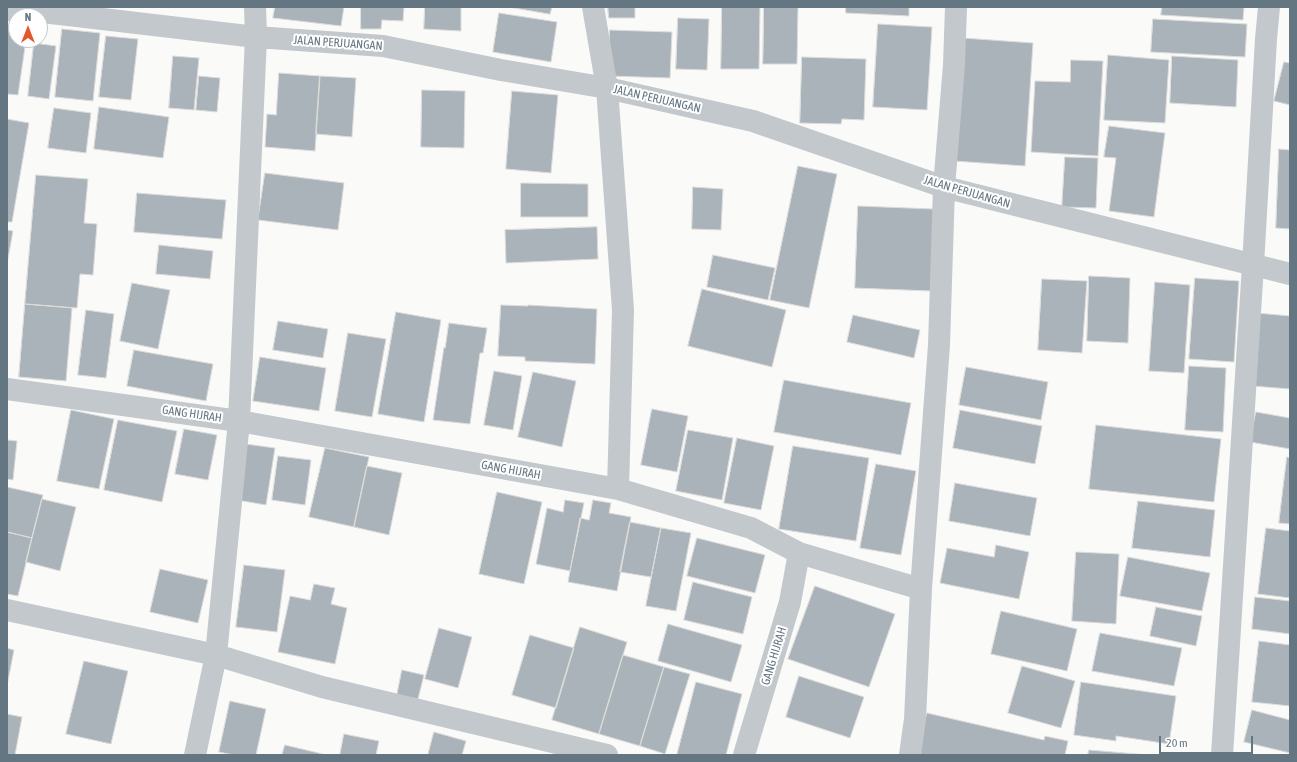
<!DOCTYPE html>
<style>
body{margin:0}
#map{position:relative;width:1297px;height:762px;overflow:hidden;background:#fafaf8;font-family:"Asap Condensed",sans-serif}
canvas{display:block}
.frame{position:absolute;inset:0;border:8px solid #657683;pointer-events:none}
.north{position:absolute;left:8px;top:8px;width:40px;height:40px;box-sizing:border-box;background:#fff;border:1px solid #c1c8cd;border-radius:50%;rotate:0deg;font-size:11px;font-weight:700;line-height:16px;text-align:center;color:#657683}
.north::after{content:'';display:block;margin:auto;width:14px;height:18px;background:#e4572e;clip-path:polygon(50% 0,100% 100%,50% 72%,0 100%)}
.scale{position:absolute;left:1159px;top:736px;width:94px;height:18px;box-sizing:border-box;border:2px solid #657683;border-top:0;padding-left:5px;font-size:12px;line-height:14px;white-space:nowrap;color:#657683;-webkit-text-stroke:3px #fff;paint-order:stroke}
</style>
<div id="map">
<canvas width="1297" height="762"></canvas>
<div class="frame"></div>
<div class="north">N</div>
<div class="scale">20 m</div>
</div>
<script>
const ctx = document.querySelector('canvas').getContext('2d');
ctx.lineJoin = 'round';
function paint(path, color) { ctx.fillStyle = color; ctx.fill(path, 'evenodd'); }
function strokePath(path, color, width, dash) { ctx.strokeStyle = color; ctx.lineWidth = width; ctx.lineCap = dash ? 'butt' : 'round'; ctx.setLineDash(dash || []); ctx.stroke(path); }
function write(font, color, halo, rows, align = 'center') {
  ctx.font = font + ' "Asap Condensed",sans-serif'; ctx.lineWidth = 4; ctx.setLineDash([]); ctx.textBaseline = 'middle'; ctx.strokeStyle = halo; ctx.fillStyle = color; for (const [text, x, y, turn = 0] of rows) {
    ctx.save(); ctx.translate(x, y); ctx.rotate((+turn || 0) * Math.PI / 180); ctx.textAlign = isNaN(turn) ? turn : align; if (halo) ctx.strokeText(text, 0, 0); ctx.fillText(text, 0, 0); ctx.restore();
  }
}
const building = new Path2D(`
 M 275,7 L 344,7 L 341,26 L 273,18 Z
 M 361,7 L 404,7 L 403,21 L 382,20 L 381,29 L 361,29 Z
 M 425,7 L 461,7 L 461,31 L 424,29 Z
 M 509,7 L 552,7 L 550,14 Z
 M 608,7 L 635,7 L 635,18 L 609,18 Z
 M 722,7 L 760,7 L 759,69 L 721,69 Z
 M 764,7 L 798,7 L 797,64 L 763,64 Z
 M 846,7 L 909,7 L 909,16 L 846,13 Z
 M 1162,7 L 1244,7 L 1243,20 L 1161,15 Z
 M 499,13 L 557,22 L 551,62 L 493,52 Z
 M 678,18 L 709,19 L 707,70 L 676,69 Z
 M 1153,19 L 1247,24 L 1245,57 L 1151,52 Z
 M 878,24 L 932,27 L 927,110 L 873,107 Z
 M 7,25 L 16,26 L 16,40 L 26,40 L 18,95 L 7,94 Z
 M 62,29 L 100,33 L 93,101 L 55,97 Z
 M 610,30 L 672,32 L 670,78 L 609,76 Z
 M 106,36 L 138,39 L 131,100 L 99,97 Z
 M 963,38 L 1033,43 L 1025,166 L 954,161 Z
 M 34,43 L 56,46 L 49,99 L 28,96 Z
 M 1108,55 L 1169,60 L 1165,123 L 1104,120 Z
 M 173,56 L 199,58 L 194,110 L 169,108 Z
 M 1172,56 L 1238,60 L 1236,107 L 1170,103 Z
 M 802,57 L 866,59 L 864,120 L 842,119 L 841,124 L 800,123 Z
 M 1071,60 L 1103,61 L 1098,156 L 1031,152 L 1035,81 L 1070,82 Z
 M 1284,62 L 1290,63 L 1290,105 L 1274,101 Z
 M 279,73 L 320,76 L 315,151 L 265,147 L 267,114 L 276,115 Z
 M 199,76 L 220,78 L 217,112 L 196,110 Z
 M 320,76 L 356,78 L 352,137 L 316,134 Z
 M 422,90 L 465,91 L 464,148 L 421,147 Z
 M 512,91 L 558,95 L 551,173 L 506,169 Z
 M 99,107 L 169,117 L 163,158 L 94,149 Z
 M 54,108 L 91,113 L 86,153 L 48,148 Z
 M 7,119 L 29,123 L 12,222 L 7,222 Z
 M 1109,126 L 1165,133 L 1154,217 L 1109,211 L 1116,158 L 1104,157 Z
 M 1279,149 L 1290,150 L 1290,229 L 1276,228 Z
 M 1065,157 L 1098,158 L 1096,208 L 1062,207 Z
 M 798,166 L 837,174 L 809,308 L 770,300 Z
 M 265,173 L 344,183 L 338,230 L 258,220 Z
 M 36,175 L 88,179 L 84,223 L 97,224 L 93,275 L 80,274 L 77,308 L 25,304 Z
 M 521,183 L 588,184 L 588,217 L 521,217 Z
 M 693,187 L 723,189 L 721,230 L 692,229 Z
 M 137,193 L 226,200 L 222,239 L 134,232 Z
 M 858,206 L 934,209 L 931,291 L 855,288 Z
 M 597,227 L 598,259 L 506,263 L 505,230 Z
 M 7,230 L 13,231 L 7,264 Z
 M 159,245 L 213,251 L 210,279 L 156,274 Z
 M 713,255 L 775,268 L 768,300 L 707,287 Z
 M 1089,276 L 1130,278 L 1128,343 L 1087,341 Z
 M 1195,278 L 1239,281 L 1234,362 L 1189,359 Z
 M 1042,279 L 1087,281 L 1082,353 L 1038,350 Z
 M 1155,282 L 1190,285 L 1184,373 L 1149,371 Z
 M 132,283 L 170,290 L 158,349 L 120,341 Z
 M 702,289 L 786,310 L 772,367 L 688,346 Z
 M 25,304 L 72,308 L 66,381 L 19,377 Z
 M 501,305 L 528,306 L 528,305 L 597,309 L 595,364 L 525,361 L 525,357 L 498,356 Z
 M 86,310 L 114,314 L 106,378 L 78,375 Z
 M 396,312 L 441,320 L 424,422 L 378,414 Z
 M 1257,313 L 1290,316 L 1290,389 L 1252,386 Z
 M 853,315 L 920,330 L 914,358 L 847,342 Z
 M 278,321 L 328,329 L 323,358 L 273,350 Z
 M 449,323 L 487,328 L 483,353 L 480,353 L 470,424 L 433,420 L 444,347 L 445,348 Z
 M 348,333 L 386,339 L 372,417 L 335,411 Z
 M 134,350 L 213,364 L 206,401 L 127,386 Z
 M 260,357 L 326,368 L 319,411 L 253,401 Z
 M 1189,366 L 1226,368 L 1223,432 L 1185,430 Z
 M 966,367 L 1048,382 L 1041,420 L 959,405 Z
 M 494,371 L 522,376 L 513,430 L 484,425 Z
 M 533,372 L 576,381 L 562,447 L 518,437 Z
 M 784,380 L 911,403 L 901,455 L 774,432 Z
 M 652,409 L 688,416 L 677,472 L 641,465 Z
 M 71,410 L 114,419 L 99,489 L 57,481 Z
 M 960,410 L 1042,426 L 1035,464 L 953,448 Z
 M 1256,412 L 1290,418 L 1290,449 L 1250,442 Z
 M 118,420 L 177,431 L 162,502 L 104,490 Z
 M 1096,425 L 1221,439 L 1214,502 L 1089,489 Z
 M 184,429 L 217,435 L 208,480 L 175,474 Z
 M 688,430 L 733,438 L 722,500 L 676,491 Z
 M 737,438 L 774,446 L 761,510 L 724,503 Z
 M 7,440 L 17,441 L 13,480 L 7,479 Z
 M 246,444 L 275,448 L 266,505 L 237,500 Z
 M 793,446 L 869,458 L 856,541 L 779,529 Z
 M 325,448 L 369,457 L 354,527 L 309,517 Z
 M 278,456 L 311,460 L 305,505 L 272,500 Z
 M 1287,457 L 1290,458 L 1290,524 L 1279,523 Z
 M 876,464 L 916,471 L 901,555 L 860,548 Z
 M 367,466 L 402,473 L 389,535 L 354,527 Z
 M 955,483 L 1037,498 L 1030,536 L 949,521 Z
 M 7,487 L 43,495 L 32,538 L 7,532 Z
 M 497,492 L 542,502 L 524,584 L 479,574 Z
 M 42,499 L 76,507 L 60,571 L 26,562 Z
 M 565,500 L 584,503 L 570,571 L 536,564 L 547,508 L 563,512 Z
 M 593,500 L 611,503 L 609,513 L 631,517 L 617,591 L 568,582 L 580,518 L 589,520 Z
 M 1138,501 L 1215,510 L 1210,557 L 1132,548 Z
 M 630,522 L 661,528 L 651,577 L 620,572 Z
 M 661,528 L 691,533 L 676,611 L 646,606 Z
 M 1266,528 L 1290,531 L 1290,598 L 1258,594 Z
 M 7,532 L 32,538 L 18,596 L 7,594 Z
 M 697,538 L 765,555 L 755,593 L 687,576 Z
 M 996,545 L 1029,552 L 1019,599 L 940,583 L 947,548 L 994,557 Z
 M 1076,552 L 1119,554 L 1116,624 L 1072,621 Z
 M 1128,557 L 1210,573 L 1202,611 L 1120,596 Z
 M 244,565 L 285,570 L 277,632 L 236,627 Z
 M 160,569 L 208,580 L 198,623 L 150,612 Z
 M 693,582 L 752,597 L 743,634 L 684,620 Z
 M 314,584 L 335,588 L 331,604 L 347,608 L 335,664 L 278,652 L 290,596 L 310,600 Z
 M 815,586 L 895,614 L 869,687 L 788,659 Z
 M 1255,597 L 1290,601 L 1290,634 L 1252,629 Z
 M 1156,607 L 1202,616 L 1196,646 L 1150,636 Z
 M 1001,611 L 1077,629 L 1067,671 L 991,654 Z
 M 668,624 L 742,645 L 731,682 L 658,661 Z
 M 580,627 L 627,642 L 599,734 L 552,720 Z
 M 439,628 L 472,637 L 458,688 L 425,679 Z
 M 1100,633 L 1182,648 L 1174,686 L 1092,671 Z
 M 530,635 L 574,648 L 556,708 L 512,695 Z
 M 1259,641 L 1290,645 L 1290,706 L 1252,702 Z
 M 7,648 L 14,650 L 7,686 Z
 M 623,655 L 664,667 L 640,746 L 599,734 Z
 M 84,661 L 128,671 L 111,744 L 66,734 Z
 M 1022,666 L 1075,681 L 1061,728 L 1008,713 Z
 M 664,667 L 690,674 L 665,754 L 640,746 Z
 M 402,670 L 424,675 L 418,699 L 397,695 Z
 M 799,676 L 864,697 L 850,738 L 786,717 Z
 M 696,682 L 742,694 L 726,755 L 677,755 Z
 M 1081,682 L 1176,696 L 1169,744 L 1116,736 L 1116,741 L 1074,735 Z
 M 230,701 L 266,709 L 256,755 L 234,755 L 219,752 Z
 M 1252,710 L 1290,720 L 1290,753 L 1244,742 Z
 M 927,713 L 1044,740 L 1045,736 L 1068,741 L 1065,755 L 917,755 Z
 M 7,714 L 22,717 L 15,755 L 7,755 Z
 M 434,732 L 466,741 L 462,755 L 428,755 Z
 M 344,734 L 379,741 L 376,755 L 340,755 Z
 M 285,745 L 327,755 L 282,755 Z
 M 1089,750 L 1149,755 L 1088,755 Z`);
paint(building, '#aab3b9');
strokePath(building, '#dcdcda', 1);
strokePath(new Path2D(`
 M 593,7 L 607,88 L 623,310 L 618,489
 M 7,10 L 51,13 L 256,37 L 383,46 L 501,70 L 607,88 L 753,121 L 944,187 L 1290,274
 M 7,389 L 239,421 L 618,489 L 751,528 L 799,553 L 921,589
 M 7,610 L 216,655 L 322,687 L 607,755
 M 195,755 L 216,655 L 239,421 L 256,37 L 255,7
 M 744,755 L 790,602 L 799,553
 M 910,755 L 915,719 L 921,589 L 939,345 L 944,187 L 954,65 L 956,7
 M 1222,755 L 1253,265 L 1266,39 L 1269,7`), '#c3c8cc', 22);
write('12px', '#657683', '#fff', [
 ["JALAN PERJUANGAN",338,43,4],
 ["JALAN PERJUANGAN",657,99,13],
 ["JALAN PERJUANGAN",967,192,16],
 ["GANG HIJRAH",192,414,8],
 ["GANG HIJRAH",511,470,10],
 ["GANG HIJRAH",774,656,-73]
]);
</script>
